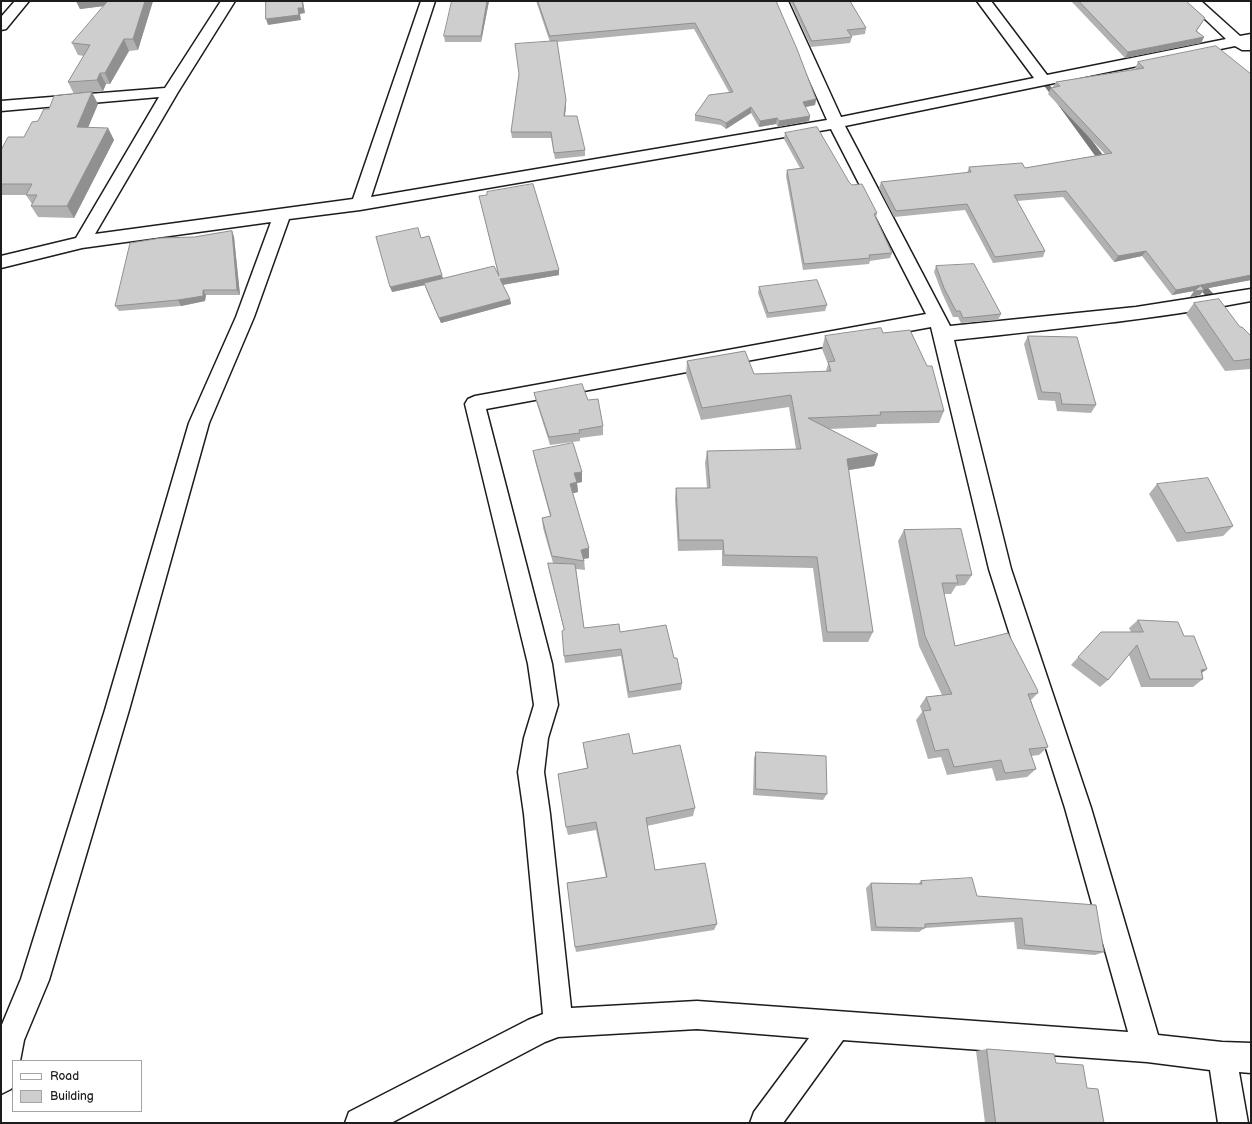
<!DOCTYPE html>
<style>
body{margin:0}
#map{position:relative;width:1252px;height:1124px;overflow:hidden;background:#fff;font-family:"Balsamiq Sans",sans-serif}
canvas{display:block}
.frame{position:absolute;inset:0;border:2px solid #1c1c1c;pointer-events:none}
.legend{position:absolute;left:12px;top:1060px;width:130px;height:52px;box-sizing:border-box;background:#fff;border:1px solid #a4a4a4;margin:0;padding:5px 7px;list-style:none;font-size:12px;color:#1c1c1c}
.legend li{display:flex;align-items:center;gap:8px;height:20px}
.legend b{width:20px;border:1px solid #a4a4a4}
</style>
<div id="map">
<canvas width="1252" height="1124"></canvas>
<div class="frame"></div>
<ul class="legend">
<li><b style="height:5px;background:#fff"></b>Road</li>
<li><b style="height:11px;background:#cecece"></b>Building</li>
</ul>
</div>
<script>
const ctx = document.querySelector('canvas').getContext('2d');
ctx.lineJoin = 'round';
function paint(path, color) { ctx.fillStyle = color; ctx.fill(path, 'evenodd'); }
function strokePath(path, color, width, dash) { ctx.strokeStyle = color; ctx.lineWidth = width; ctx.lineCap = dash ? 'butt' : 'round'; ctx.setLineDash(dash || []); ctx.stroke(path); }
paint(new Path2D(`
 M 1043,78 L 1045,79 L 1110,164 L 1110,168 L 1104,168 L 1040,80 Z
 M 1196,276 L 1199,277 L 1221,303 L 1222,305 L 1221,307 L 1215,307 L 1193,281 L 1193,277 Z`), '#7a7a7a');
const street = new Path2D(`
 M 15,1 L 29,1 L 6,29 L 1,30 L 1,17 Z
 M 221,1 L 235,1 L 178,92 L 95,234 L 353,199 L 421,1 L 435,1 L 371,197 L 827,120 L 774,1 L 788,1 L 841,117 L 1034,78 L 977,1 L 991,1 L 1047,75 L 1226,39 L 1186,1 L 1201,1 L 1240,36 L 1251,34 L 1251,50 L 1242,50 L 1235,46 L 845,126 L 950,326 L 1136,307 L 1251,289 L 1251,301 C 1153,320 1053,329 954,340 L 1011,569 L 1091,808 L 1158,1035 L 1222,1042 L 1251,1043 L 1251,1073 L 1239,1072 L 1248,1123 L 1218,1123 L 1210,1070 L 1147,1062 L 843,1040 L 783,1123 L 750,1123 L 754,1112 L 809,1038 L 697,1029 L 558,1037 L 545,1042 L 391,1123 L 345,1123 L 349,1112 L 528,1020 L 543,1014 L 524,814 L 518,772 L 524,738 L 534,705 L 528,664 L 465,404 L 468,399 L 475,396 L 926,314 L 831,129 L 360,210 L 289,219 L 254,317 L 209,423 L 129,710 L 49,980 L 24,1040 L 20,1061 L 13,1061 L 13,1086 L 11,1089 L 1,1094 L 1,1027 L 21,979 L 105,710 L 189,423 L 236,317 L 271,222 L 82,248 L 1,268 L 1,256 L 76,238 L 159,97 L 1,111 L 1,101 L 165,88 ZM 931,327 L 989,569 L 1065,808 L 1128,1032 L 697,1001 L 571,1008 L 550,814 L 544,772 L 548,738 L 558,705 L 552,664 L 486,409 Z`);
strokePath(street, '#1c1c1c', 3);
paint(street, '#fff');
paint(new Path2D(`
 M 76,1 L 153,1 L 138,50 L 129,51 L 110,84 L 106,84 L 103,91 L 74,94 L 68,82 L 84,56 L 78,55 L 72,43 L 104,6 L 80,9 Z
 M 489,1 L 481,42 L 445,42 L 444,36 Z
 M 536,1 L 776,1 L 816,99 L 815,105 L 805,107 L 810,116 L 809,121 L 778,127 L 776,124 L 759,127 L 751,113 L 726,129 L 721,125 L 695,121 L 695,115 L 729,92 L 694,29 L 557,42 L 566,100 L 566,106 L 565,116 L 585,150 L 585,156 L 555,159 L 551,138 L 512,138 L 511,132 L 550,42 Z
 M 790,1 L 850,1 L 866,28 L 865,34 L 851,36 L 852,37 L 850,43 L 811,47 Z
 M 1071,1 L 1186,1 L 1205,18 L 1197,31 L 1204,37 L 1201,43 L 1125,58 Z
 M 1138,62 L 1251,74 L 1251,280 L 1203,289 L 1204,290 L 1200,295 L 1190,297 L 1195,291 L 1172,295 L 1142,256 L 1114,262 L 1063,197 L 1017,201 L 1045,251 L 1043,257 L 993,263 L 965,210 L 894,217 L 879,188 L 881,182 L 967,173 L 969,167 L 1025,168 L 1105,154 L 1048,94 L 1051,88 L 1053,87 L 1056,82 L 1136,69 L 1135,68 Z
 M 98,104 L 88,128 L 108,128 L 114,140 L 74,218 L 38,217 L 31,206 L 32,204 L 26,195 L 1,195 L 1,150 L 24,137 L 49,109 Z
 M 785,133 L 849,182 L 877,213 L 876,218 L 892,253 L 890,258 L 870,261 L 869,264 L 803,270 L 786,176 L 787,170 L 800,168 L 784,139 Z
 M 479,196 L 559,275 L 503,285 L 510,299 L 511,304 L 441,323 L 426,289 L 425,285 L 392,292 L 421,238 L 443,279 L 498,273 Z
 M 232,231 L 234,237 L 240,295 L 206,295 L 205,301 L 181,306 L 119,311 L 115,306 L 194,237 Z
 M 936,266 L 1001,314 L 998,320 L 961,323 L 958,317 L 953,317 L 942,293 L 934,272 Z
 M 759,287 L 827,305 L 825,311 L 767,318 L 758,293 Z
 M 1194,303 L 1240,327 L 1251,336 L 1251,369 L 1225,371 L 1186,314 Z
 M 883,333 L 944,411 L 939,423 L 877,424 L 876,427 L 829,429 L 878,454 L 874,466 L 848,470 L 873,632 L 868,642 L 823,642 L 813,568 L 722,566 L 722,550 L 678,551 L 675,499 L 676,488 L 707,488 L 705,463 L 707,451 L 796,449 L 789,407 L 701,420 L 686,374 L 687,361 L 754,374 L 826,371 L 828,364 L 822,349 L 825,336 Z
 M 1028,336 L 1096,405 L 1091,413 L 1057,411 L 1055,401 L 1038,400 L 1024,344 Z
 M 534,393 L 588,400 L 603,426 L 603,435 L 580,438 L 580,441 L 550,445 L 536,401 Z
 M 533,451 L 582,482 L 577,483 L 578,492 L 572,493 L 589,558 L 584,559 L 585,570 L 576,569 L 584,628 L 620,632 L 674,658 L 682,683 L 681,690 L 628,698 L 621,656 L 565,663 L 564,656 L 564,630 L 549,571 L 548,563 L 553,563 L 543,528 L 542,518 L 550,516 L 535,461 Z
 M 1157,484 L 1233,526 L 1223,536 L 1177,542 L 1149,494 Z
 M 904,530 L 972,575 L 965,585 L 956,586 L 951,594 L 944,594 L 955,646 L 1038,693 L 1030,701 L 1048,747 L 1039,755 L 1031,756 L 1036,769 L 1027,777 L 996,781 L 992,768 L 947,775 L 941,757 L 928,759 L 916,720 L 922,712 L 920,706 L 926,697 L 942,695 L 919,646 L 898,541 Z
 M 1138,620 L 1184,636 L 1207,669 L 1202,673 L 1203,679 L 1193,687 L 1141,687 L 1129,655 L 1108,680 L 1100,687 L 1071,665 L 1101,632 L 1131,632 L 1129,628 Z
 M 583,743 L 633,754 L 695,808 L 693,816 L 647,826 L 655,870 L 717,924 L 714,930 L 576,952 L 575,947 L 606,878 L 596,830 L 568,835 L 566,827 L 587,768 Z
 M 756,752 L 827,794 L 823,800 L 753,795 L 754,758 Z
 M 921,881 L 977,896 L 1104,952 L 1095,955 L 1017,949 L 1014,922 L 925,928 L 919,932 L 871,931 L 866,888 L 871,883 L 918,884 Z
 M 987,1049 L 1056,1063 L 1087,1088 L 1104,1123 L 985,1123 L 976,1051 Z`), '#b1b1b1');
paint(new Path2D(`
 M 76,1 L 120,1 L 121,4 L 80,9 Z
 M 145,1 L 153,1 L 138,50 L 133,39 Z
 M 302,1 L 303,1 L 305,13 L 300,14 L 301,20 L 268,25 L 266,19 L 298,8 Z
 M 487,1 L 489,1 L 481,42 L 481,36 Z
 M 1204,37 L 1201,43 L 1125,58 L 1128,52 Z
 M 124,39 L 129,51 L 110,84 L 105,73 Z
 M 100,73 L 106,84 L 103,91 L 97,80 Z
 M 92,92 L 98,104 L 83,139 L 77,127 Z
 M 816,99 L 815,105 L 801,108 L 803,102 Z
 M 566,100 L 566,106 L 564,122 L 564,116 Z
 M 751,107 L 751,113 L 726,129 L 726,123 Z
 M 810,116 L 809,121 L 778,127 L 779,121 Z
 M 777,118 L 776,124 L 759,127 L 760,121 Z
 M 108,128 L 114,140 L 74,218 L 67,206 Z
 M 232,231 L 234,237 L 240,295 L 237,290 Z
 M 1146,251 L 1142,256 L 1114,262 L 1118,256 Z
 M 559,270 L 559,275 L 501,285 L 500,279 Z
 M 442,275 L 444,281 L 424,283 L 425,285 L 392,292 L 390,287 Z
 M 1251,275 L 1251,280 L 1172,295 L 1176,290 Z
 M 203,290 L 206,295 L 205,301 L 181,306 L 178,300 Z
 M 1204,290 L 1200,295 L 1190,297 L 1194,291 Z
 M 510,299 L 511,304 L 441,323 L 439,318 Z
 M 878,454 L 874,466 L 843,471 L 847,459 Z
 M 582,472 L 582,482 L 577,483 L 578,492 L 570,494 L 570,484 L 574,473 Z
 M 589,548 L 589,558 L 582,559 L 581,550 Z
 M 1207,669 L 1197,676 L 1201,670 Z`), '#909090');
const building = new Path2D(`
 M 108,1 L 145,1 L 133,39 L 124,39 L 105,73 L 100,73 L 97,80 L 68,82 L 90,45 L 72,43 Z
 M 266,1 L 302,1 L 303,8 L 298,8 L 299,15 L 266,19 Z
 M 452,1 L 487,1 L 481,36 L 444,36 Z
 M 538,1 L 776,1 L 797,49 L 816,99 L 803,102 L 810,116 L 779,121 L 777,118 L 760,121 L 751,107 L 726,123 L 721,120 L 695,115 L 709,95 L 733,92 L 695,23 L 550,36 Z
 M 793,1 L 850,1 L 866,28 L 847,30 L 852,37 L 812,41 Z
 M 1079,1 L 1186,1 L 1205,18 L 1196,31 L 1204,37 L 1128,52 Z
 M 557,41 L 566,100 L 564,116 L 577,116 L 585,150 L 554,153 L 551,132 L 511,132 L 519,74 L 515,44 Z
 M 1216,46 L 1251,74 L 1251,275 L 1176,290 L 1146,251 L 1118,256 L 1066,191 L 1014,195 L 1045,251 L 995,257 L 967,204 L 896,211 L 881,182 L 971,172 L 969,167 L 1022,163 L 1025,168 L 1112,153 L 1051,88 L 1060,86 L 1056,82 L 1144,68 L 1138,62 Z
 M 92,92 L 77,127 L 108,128 L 67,206 L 31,206 L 37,195 L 26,195 L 32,184 L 1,184 L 1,150 L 8,137 L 24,137 L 32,122 L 38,121 L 44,109 L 49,109 L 54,96 Z
 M 817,127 L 849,182 L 852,185 L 862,184 L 877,213 L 874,214 L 892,253 L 869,255 L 870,258 L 804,264 L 787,170 L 804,168 L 785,133 Z
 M 533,184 L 559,270 L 500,279 L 510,299 L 439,318 L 424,283 L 494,266 L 499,276 L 479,196 L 487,195 L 487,192 Z
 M 418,228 L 421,238 L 429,236 L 442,275 L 390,287 L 376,237 Z
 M 232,231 L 237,290 L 203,290 L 203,296 L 178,300 L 115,306 L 130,243 L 161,238 L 194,237 Z
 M 974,264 L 1001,314 L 963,318 L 960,311 L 956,311 L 944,288 L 936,266 Z
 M 817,280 L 827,305 L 768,313 L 759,287 Z
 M 1201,286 L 1204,290 L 1194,291 Z
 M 1219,299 L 1240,327 L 1242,327 L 1251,336 L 1251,359 L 1234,361 L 1194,303 Z
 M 881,328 L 883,333 L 910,330 L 927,366 L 932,366 L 944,411 L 880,412 L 881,415 L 808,418 L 878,454 L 847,459 L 873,632 L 827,632 L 817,557 L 724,555 L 723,540 L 679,540 L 676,488 L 710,488 L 707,451 L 801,449 L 791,395 L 702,408 L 687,361 L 745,351 L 754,374 L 831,371 L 828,362 L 835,361 L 825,336 Z
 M 1028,336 L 1077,337 L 1096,405 L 1062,404 L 1060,393 L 1042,392 Z
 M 582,384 L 588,400 L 598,399 L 603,426 L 579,430 L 580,433 L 549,437 L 534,393 Z
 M 573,443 L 582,472 L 574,473 L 577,482 L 570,484 L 589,548 L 581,550 L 584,561 L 552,556 L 542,518 L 551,516 L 533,451 Z
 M 1208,478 L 1233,526 L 1186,533 L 1157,484 Z
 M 961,529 L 972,575 L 956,575 L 958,583 L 942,583 L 955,646 L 1008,633 L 1037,689 L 1038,693 L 1028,694 L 1048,747 L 1029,749 L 1036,769 L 1005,773 L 1001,760 L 954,767 L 948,749 L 935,751 L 923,711 L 931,710 L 926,697 L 952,694 L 925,636 L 904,530 Z
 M 548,563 L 575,564 L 584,628 L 619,624 L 620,632 L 666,625 L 674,658 L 677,658 L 682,683 L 629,692 L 621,649 L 564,656 L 562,631 L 564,630 Z
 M 1138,620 L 1178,622 L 1184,636 L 1194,636 L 1207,669 L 1201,670 L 1203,679 L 1150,679 L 1137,645 L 1108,680 L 1078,657 L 1101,632 L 1143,632 Z
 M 629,734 L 633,754 L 680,745 L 695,808 L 646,818 L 655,870 L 705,863 L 717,924 L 575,947 L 567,883 L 607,877 L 596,822 L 566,827 L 558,774 L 588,768 L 583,743 Z
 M 756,752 L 826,756 L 827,794 L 756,789 Z
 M 972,878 L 977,896 L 1096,905 L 1104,952 L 1025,945 L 1022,918 L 925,924 L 925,928 L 876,927 L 871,883 L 922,884 L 921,881 Z
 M 987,1049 L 1054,1054 L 1056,1063 L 1083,1065 L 1087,1088 L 1098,1089 L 1104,1123 L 996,1123 Z`);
paint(building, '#cecece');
strokePath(building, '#909090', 1);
</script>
